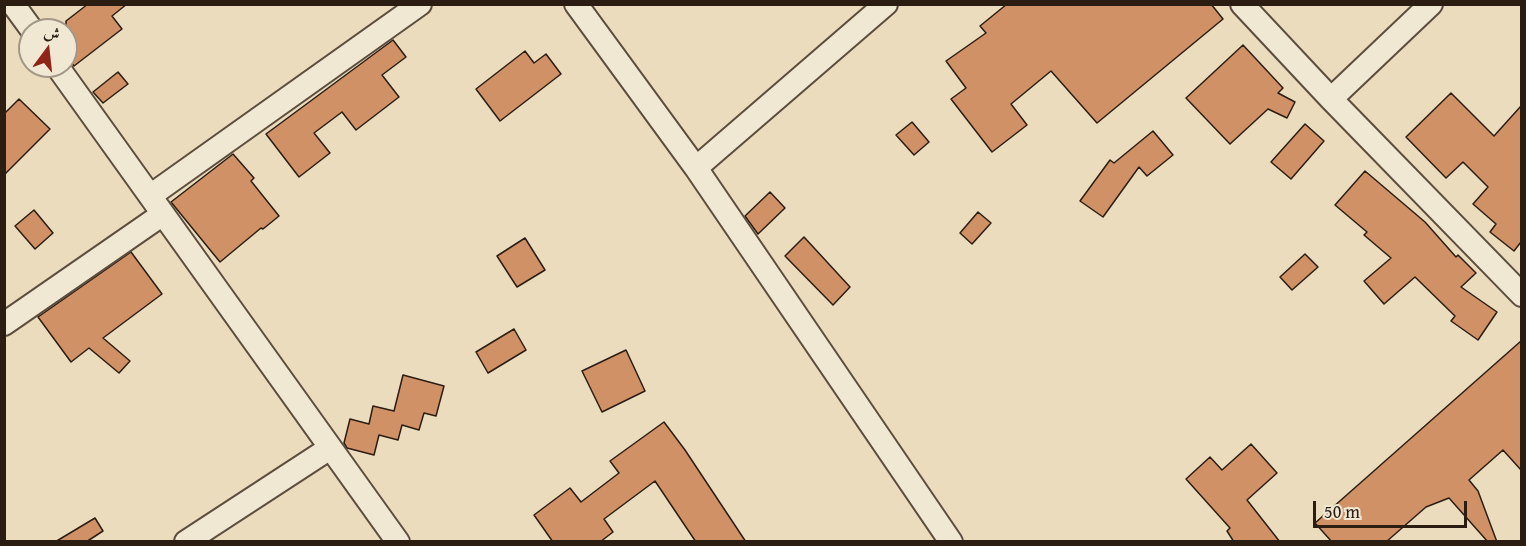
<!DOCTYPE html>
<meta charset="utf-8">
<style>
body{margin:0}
#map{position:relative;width:1526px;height:546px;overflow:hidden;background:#eadcbd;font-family:"Gentium Book Plus",Amiri,serif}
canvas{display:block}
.frame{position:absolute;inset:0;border:6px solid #2c1d13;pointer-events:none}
.north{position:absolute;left:18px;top:18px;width:60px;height:60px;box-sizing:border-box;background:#f1e8d4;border:2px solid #a29787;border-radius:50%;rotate:15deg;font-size:16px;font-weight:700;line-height:24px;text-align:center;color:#2c1d13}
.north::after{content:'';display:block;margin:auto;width:21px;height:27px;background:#8f2418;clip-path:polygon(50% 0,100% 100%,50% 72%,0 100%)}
.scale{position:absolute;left:1313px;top:501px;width:154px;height:27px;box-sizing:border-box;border:3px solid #2c1d13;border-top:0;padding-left:8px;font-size:18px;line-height:21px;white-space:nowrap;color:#2c1d13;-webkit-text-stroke:4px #f1e8d4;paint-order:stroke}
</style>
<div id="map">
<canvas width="1526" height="546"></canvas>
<div class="frame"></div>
<div class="north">ش</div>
<div class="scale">50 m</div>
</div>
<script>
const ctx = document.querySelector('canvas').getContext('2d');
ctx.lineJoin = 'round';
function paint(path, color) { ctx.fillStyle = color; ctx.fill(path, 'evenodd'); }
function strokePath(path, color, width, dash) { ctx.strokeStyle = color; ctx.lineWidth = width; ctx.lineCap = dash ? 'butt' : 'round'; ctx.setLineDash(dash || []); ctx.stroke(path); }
const building = new Path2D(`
 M 88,4 L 127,4 L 112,16 L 122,29 L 74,66 L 66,56 L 66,21 Z
 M 1007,4 L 1211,4 L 1223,19 L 1097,123 L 1051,71 L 1011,104 L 1027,125 L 992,152 L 951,99 L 966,88 L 946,61 L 986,33 L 980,26 Z
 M 393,40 L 406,57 L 382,75 L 399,97 L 356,130 L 342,112 L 314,133 L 330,153 L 299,177 L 266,134 Z
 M 1243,45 L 1283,88 L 1278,93 L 1295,102 L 1287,118 L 1268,109 L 1230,144 L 1186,98 Z
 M 525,51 L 534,63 L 546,54 L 561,74 L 500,121 L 476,89 Z
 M 118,72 L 128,84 L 103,103 L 93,92 Z
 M 1451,93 L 1494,136 L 1521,106 L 1521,242 L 1514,251 L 1490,232 L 1496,224 L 1473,204 L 1488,187 L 1463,162 L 1446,178 L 1406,137 Z
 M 19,99 L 50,129 L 4,175 L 4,114 Z
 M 912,122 L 929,142 L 914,155 L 896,135 Z
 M 1305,124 L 1324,141 L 1291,179 L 1271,162 Z
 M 1153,131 L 1173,155 L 1147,176 L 1139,167 L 1103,217 L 1080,201 L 1110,160 L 1114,163 Z
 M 233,154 L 254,178 L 251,181 L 279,216 L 263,229 L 261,228 L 220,262 L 171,202 Z
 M 1365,171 L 1425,222 L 1456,257 L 1458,255 L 1476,273 L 1461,287 L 1497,312 L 1478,340 L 1451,321 L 1455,316 L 1415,277 L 1384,304 L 1364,281 L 1391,258 L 1364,235 L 1367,232 L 1335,205 Z
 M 770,192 L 785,208 L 758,234 L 745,216 Z
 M 34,210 L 53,233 L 35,249 L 15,226 Z
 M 978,212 L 991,223 L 972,244 L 960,233 Z
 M 804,237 L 850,287 L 833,305 L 785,256 Z
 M 525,238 L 545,270 L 517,287 L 497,256 Z
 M 131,252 L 162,294 L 103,338 L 130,361 L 119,373 L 89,348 L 71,362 L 38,317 Z
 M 1305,254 L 1318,267 L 1292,290 L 1280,277 Z
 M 514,329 L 526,350 L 488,373 L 476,352 Z
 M 1521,341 L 1521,470 L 1503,450 L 1469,480 L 1478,491 L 1497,542 L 1488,542 L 1449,498 L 1426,507 L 1386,542 L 1332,542 L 1315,523 Z
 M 626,350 L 645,391 L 602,412 L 582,371 Z
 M 403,375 L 444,386 L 436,416 L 424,413 L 419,430 L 402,425 L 398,440 L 379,435 L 374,455 L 347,448 L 344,443 L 350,419 L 369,424 L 373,406 L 394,411 Z
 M 664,422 L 685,450 L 746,542 L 696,542 L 655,481 L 604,519 L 613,532 L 600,542 L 553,542 L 534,515 L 570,488 L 581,502 L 619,473 L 610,461 Z
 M 1251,444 L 1277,473 L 1247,500 L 1280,542 L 1234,542 L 1227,531 L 1230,528 L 1186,479 L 1210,457 L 1222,470 Z
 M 95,518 L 103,531 L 86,542 L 55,542 Z`);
paint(building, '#d19166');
strokePath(building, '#2c1d13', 1.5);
const street = new Path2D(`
 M 13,4 L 32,30
 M 576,4 L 696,168 L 951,542
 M 1242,4 L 1331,99 L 1522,295
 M 57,66 L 398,542
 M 1331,99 L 1431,4
 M 696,168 L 886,4
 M 150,196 L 420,4
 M 4,324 L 163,214
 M 186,542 L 330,448`);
strokePath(street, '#5c4d3e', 26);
strokePath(street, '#f1e8d4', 22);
</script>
